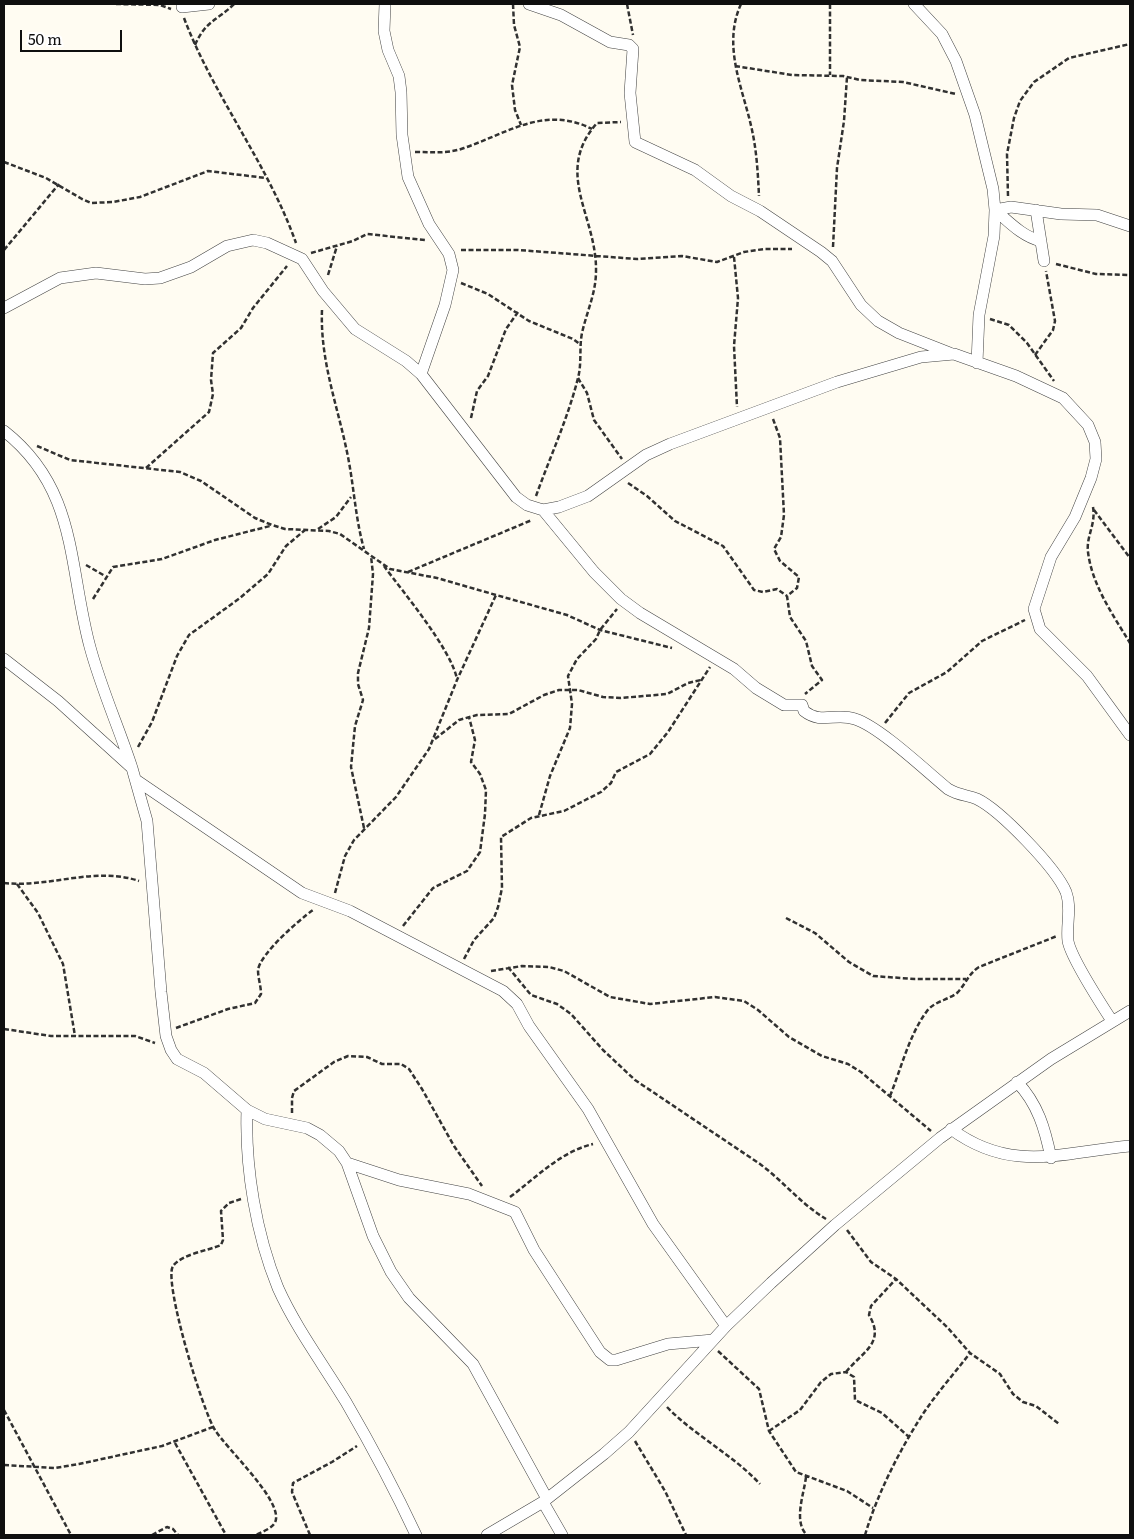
<!DOCTYPE html>
<style>
body{margin:0}
#map{position:relative;width:1134px;height:1539px;overflow:hidden;background:#fffcf2;font-family:Literata,serif}
canvas{display:block}
.frame{position:absolute;inset:0;border:5px solid #0f0f0f;pointer-events:none}
.scale{position:absolute;left:20px;top:30px;width:102px;height:22px;box-sizing:border-box;border:2px solid #0f0f0f;border-top:0;padding-left:6px;font-size:15px;line-height:18px;white-space:nowrap;color:#0f0f0f;-webkit-text-stroke:4px #fff;paint-order:stroke}
</style>
<div id="map">
<canvas width="1134" height="1539"></canvas>
<div class="frame"></div>
<div class="scale">50 m</div>
</div>
<script>
const ctx = document.querySelector('canvas').getContext('2d');
ctx.lineJoin = 'round';
function strokePath(path, color, width, dash) { ctx.strokeStyle = color; ctx.lineWidth = width; ctx.lineCap = dash ? 'butt' : 'round'; ctx.setLineDash(dash || []); ctx.stroke(path); }
const minor = new Path2D(`
 M 385,4 L 384,31 L 388,50 L 399,76 L 401,92 L 402,135 L 408,177 L 429,224 L 449,254 L 453,270 L 445,305 L 421,374
 M 529,4 L 561,15 L 610,42 L 629,45 L 633,49 L 630,93 L 635,142 L 695,170 L 731,196 L 760,211 L 821,252 L 832,261 L 861,305 L 878,321 L 899,333 L 950,353
 M 914,4 L 942,34 L 956,61 L 975,115 L 993,189 L 995,210 L 994,236 L 979,315 L 977,363
 M 182,7 L 209,4
 M 995,210 L 1011,207 L 1061,214 L 1097,215 L 1130,226
 M 995,210 C 1009,222 1023,237 1041,241
 M 1036,210 L 1044,261
 M 4,308 L 60,278 L 96,273 L 145,279 L 160,278 L 191,267 L 227,246 L 253,240 L 267,243 L 302,259 L 323,291 L 355,329 L 406,361 L 421,374 L 516,497 L 527,505 L 543,510 L 559,507 L 588,496 L 646,455 L 670,444 L 837,382 L 921,357 L 954,354 L 1016,376 L 1063,398 L 1088,425 L 1095,442 L 1096,459 L 1091,478 L 1075,517 L 1051,557 L 1034,609 L 1040,629 L 1087,676 L 1130,735
 M 4,431 C 78,489 68,566 90,647 C 101,688 119,728 132,768
 M 543,510 L 594,572 L 621,599 L 640,613 L 734,669 L 756,688 L 784,705 L 802,705 L 804,711 C 822,725 835,712 855,719 C 880,727 926,771 948,789 C 960,796 968,795 977,799 C 1000,810 1056,868 1066,892 C 1072,908 1066,924 1068,941 C 1071,958 1101,1004 1112,1021
 M 4,659 L 58,701 L 132,768 L 147,821 L 161,992 L 166,1036 L 171,1050 L 177,1059 L 204,1073 L 247,1110 L 265,1119 L 307,1128 L 320,1135 L 339,1151 L 347,1163 L 373,1236 L 391,1272 L 409,1298 L 473,1364 L 546,1497
 M 136,780 L 302,893 L 350,911 L 503,991 L 517,1004 L 529,1026 L 588,1109 L 653,1224 L 726,1326
 M 1017,1082 C 1038,1104 1045,1129 1051,1158
 M 247,1110 C 245,1168 256,1234 278,1288 C 296,1328 323,1364 346,1402 C 371,1445 395,1490 416,1535
 M 951,1129 C 1012,1174 1062,1152 1130,1146
 M 347,1163 L 399,1180 L 469,1194 L 515,1212 L 534,1250 L 600,1352 L 610,1360 L 616,1360 L 668,1344 L 713,1340
 M 543,1502 L 562,1535
 M 487,1535 L 543,1502 L 604,1454 L 629,1432 L 726,1326 L 771,1283 L 835,1225 L 940,1138 L 1051,1059 L 1130,1011`);
strokePath(minor, '#424242', 12);
strokePath(new Path2D(`
 M 116,4 L 160,5 L 171,9
 M 513,4 L 514,25 L 520,47 L 512,85 L 515,110 L 521,125
 M 627,4 L 633,35
 M 741,4 C 721,48 745,92 753,135 C 757,155 758,176 759,196
 M 830,4 L 830,75
 M 184,18 C 214,97 268,164 296,243
 M 195,45 C 206,20 217,21 234,4
 M 735,66 L 792,75 L 843,76 L 860,80 L 903,82 L 956,94
 M 415,152 C 432,152 448,154 464,148 C 508,133 545,105 592,129
 M 4,162 L 46,178 L 82,199 L 91,203 L 113,202 L 140,197 L 208,171 L 266,178
 M 1008,196 L 1007,154 L 1014,118 L 1020,101 L 1034,82 L 1069,58 L 1130,44
 M 833,247 L 837,168 L 844,121 L 847,77
 M 4,250 L 59,184
 M 461,250 L 518,250 L 637,259 L 682,256 L 717,262 L 744,252 L 764,249 L 792,249
 M 311,253 L 353,241 L 367,234 L 425,240
 M 734,257 L 738,298 L 734,346 L 737,407
 M 1056,264 L 1096,274 L 1130,275
 M 328,275 L 337,246
 M 461,283 L 488,294 L 529,321 L 573,339 L 581,345
 M 322,310 C 320,360 337,404 347,452 C 354,485 355,517 364,549
 M 990,319 L 1009,325 L 1027,343 L 1054,381
 M 1035,355 L 1053,330 L 1055,321 L 1046,271
 M 578,378 L 587,393 L 594,420 L 622,459
 M 471,418 L 477,391 L 488,376 L 506,329 L 518,312
 M 773,419 L 780,438 L 784,515 L 781,537 L 774,549 L 780,561 L 799,577 L 797,588 L 787,596 L 790,617 L 806,641 L 812,666 L 822,680 L 805,694
 M 37,446 L 70,460 L 180,472 L 201,481 L 255,518 L 272,525 L 285,529 L 329,531 L 340,534 L 390,569 L 437,578 L 496,595 L 567,615 L 600,630 L 672,648
 M 146,468 L 209,412 L 213,394 L 211,380 L 213,353 L 241,328 L 253,308 L 287,266
 M 628,483 L 647,496 L 675,521 L 723,546 L 754,590 L 763,592 L 777,589 L 787,596
 M 536,496 C 550,457 568,418 578,378 C 582,363 579,348 582,333 C 587,311 596,293 596,271 C 597,216 553,173 597,123 L 621,122
 M 1093,507 C 1096,525 1086,536 1088,552 C 1092,585 1113,615 1130,643
 M 1094,510 L 1130,558
 M 318,529 L 336,517 L 351,497
 M 86,565 L 105,576
 M 384,566 C 403,592 451,649 457,679
 M 408,572 L 532,520
 M 93,599 L 113,567 L 162,559 L 215,540 L 270,526
 M 885,723 L 909,693 L 947,672 L 982,641 L 1025,620
 M 435,739 L 459,720 L 477,715 L 509,714 L 544,695 L 559,690 L 578,690 L 603,697 L 621,698 L 667,694 L 688,683 L 701,680
 M 138,747 L 152,722 L 177,656 L 189,635 L 240,598 L 268,574 L 286,546 L 305,530
 M 539,815 L 550,776 L 570,728 L 572,704 L 568,676 L 577,659 L 596,639 L 600,630 L 617,609
 M 364,828 L 351,767 L 355,726 L 363,700 L 358,684 L 358,673 L 369,628 L 373,574 L 371,556
 M 4,883 C 49,888 95,866 139,881
 M 17,884 L 38,913 L 63,964 L 75,1036
 M 335,893 L 345,856 L 354,840 L 396,797 L 429,749 L 457,680 L 496,595
 M 786,918 L 815,933 L 849,962 L 873,976 L 915,979 L 966,979
 M 403,926 L 433,888 L 467,871 L 480,852 L 485,814 L 486,790 L 480,774 L 471,762 L 475,740 L 469,717
 M 464,959 L 474,940 L 494,918 L 498,907 L 502,888 L 501,837 L 531,818 L 564,811 L 601,792 L 611,783 L 616,772 L 650,754 L 668,732 L 710,667
 M 508,967 L 531,995 L 557,1004 L 571,1014 L 603,1050 L 635,1080 L 760,1164 C 783,1181 801,1204 826,1219
 M 491,971 L 522,966 L 549,967 L 564,971 L 610,997 L 650,1004 L 715,997 L 744,1001 L 758,1010 L 789,1037 L 822,1056 L 848,1064 L 861,1072 L 931,1131
 M 176,1028 L 228,1009 L 255,1003 L 261,994 C 261,986 258,978 258,970 C 260,954 299,920 313,910
 M 4,1029 L 51,1036 L 135,1036 L 155,1043
 M 890,1096 C 901,1069 909,1035 927,1011 C 935,1001 948,1000 957,993 C 966,984 968,974 979,967 L 1057,936
 M 292,1113 L 292,1098 L 294,1091 L 334,1062 L 348,1056 L 367,1057 L 382,1064 L 401,1064 L 409,1069 L 422,1089 L 454,1146 L 482,1186
 M 510,1197 C 537,1177 560,1152 593,1144
 M 241,1199 L 229,1203 L 221,1211 L 223,1240 L 221,1245 C 207,1251 182,1254 173,1266 C 163,1281 203,1412 215,1430 C 227,1449 279,1497 276,1519 C 275,1528 263,1531 256,1535
 M 847,1230 L 871,1262 L 896,1279 L 947,1327 L 970,1353 L 1000,1374 L 1013,1394 L 1023,1402 L 1036,1406 L 1059,1424
 M 718,1351 L 759,1389 L 769,1431 L 796,1472 L 847,1491 L 873,1508
 M 846,1372 C 862,1352 886,1343 869,1315 L 871,1306 L 896,1279
 M 667,1407 C 695,1436 732,1454 760,1484
 M 4,1410 L 71,1535
 M 769,1431 L 800,1410 L 821,1382 L 831,1374 L 846,1372 L 854,1377 L 855,1400 L 882,1413 L 909,1437
 M 635,1441 L 665,1491 L 686,1535
 M 175,1443 L 226,1535
 M 4,1465 L 55,1468 L 79,1464 L 162,1446 L 213,1427
 M 806,1477 C 804,1494 793,1522 807,1535
 M 152,1535 L 167,1527 L 173,1529 L 178,1535
 M 310,1535 L 292,1492 L 293,1483 L 332,1462 L 357,1446
 M 865,1535 C 877,1495 898,1453 921,1417 C 935,1395 954,1374 970,1353`), '#313131', 2.5, [5, 2.5]);
strokePath(minor, '#fff', 11);
</script>
